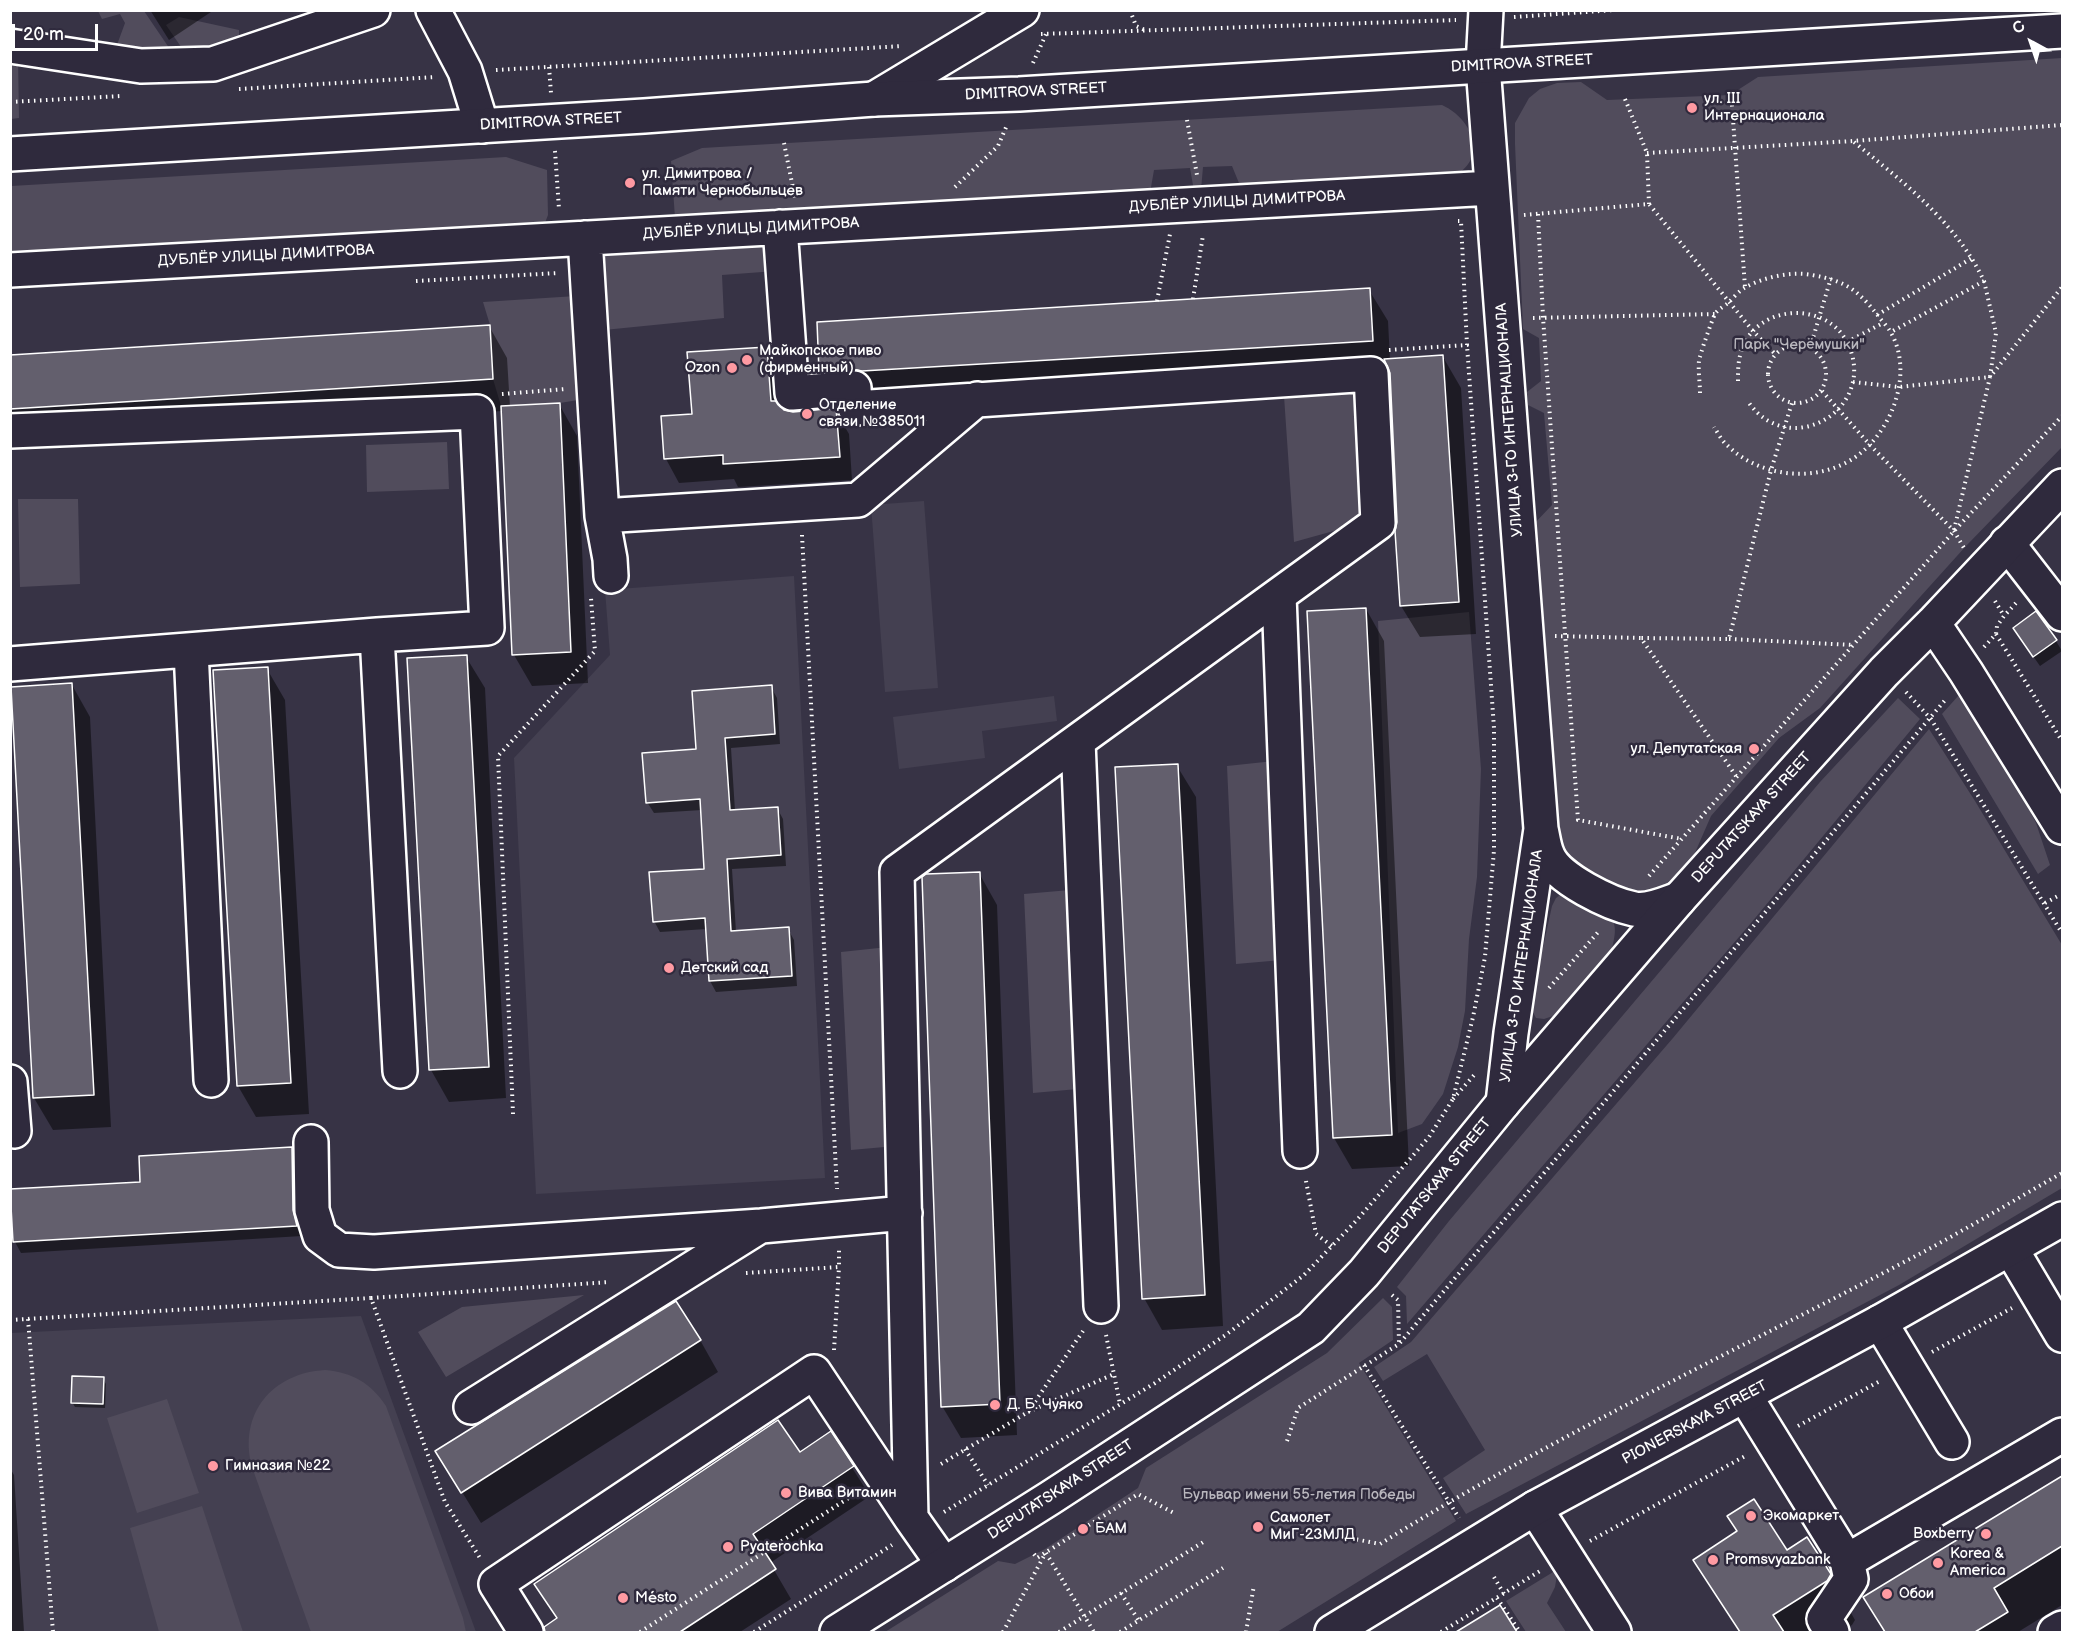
<!DOCTYPE html>
<meta charset="utf-8">
<style>
body{margin:0}
#map{position:relative;width:2073px;height:1643px;overflow:hidden;background:#373345;font-family:"Balsamiq Sans",sans-serif}
canvas{display:block}
.frame{position:absolute;inset:0;border:12px solid #fff;pointer-events:none}
.north{position:absolute;left:2001px;top:12px;width:60px;height:60px;-webkit-text-stroke:4px #2f2a3d;paint-order:stroke;rotate:320deg;font-size:16px;font-weight:700;line-height:24px;text-align:center;color:#fff}
.north::after{content:'';display:block;margin:auto;width:21px;height:27px;background:#fff;clip-path:polygon(50% 0,100% 100%,50% 72%,0 100%)}
.scale{position:absolute;left:12px;top:24px;width:86px;height:27px;box-sizing:border-box;border:3px solid #fff;border-top:0;padding-left:8px;font-size:18px;line-height:21px;white-space:nowrap;color:#fff;-webkit-text-stroke:4px #2f2a3d;paint-order:stroke}
</style>
<div id="map">
<canvas width="2073" height="1643"></canvas>
<div class="frame"></div>
<div class="north">С</div>
<div class="scale">20 m</div>
</div>
<script>
const ctx = document.querySelector('canvas').getContext('2d');
ctx.lineJoin = 'round';
function paint(path, color) { ctx.fillStyle = color; ctx.fill(path, 'evenodd'); }
function strokePath(path, color, width, dash) { ctx.strokeStyle = color; ctx.lineWidth = width; ctx.lineCap = dash ? 'butt' : 'round'; ctx.setLineDash(dash || []); ctx.stroke(path); }
function write(font, color, halo, rows, align = 'center') {
  ctx.font = font + ' "Balsamiq Sans",sans-serif'; ctx.lineWidth = 5; ctx.setLineDash([]); ctx.textBaseline = 'middle'; ctx.strokeStyle = halo; ctx.fillStyle = color; for (const [text, x, y, turn = 0] of rows) {
    ctx.save(); ctx.translate(x, y); ctx.rotate((+turn || 0) * Math.PI / 180); ctx.textAlign = isNaN(turn) ? turn : align; if (halo) ctx.strokeText(text, 0, 0); ctx.fillText(text, 0, 0); ctx.restore();
  }
}
paint(new Path2D(`
 M 924,501 L 938,688 L 885,692 L 871,505 Z
 M 794,576 L 825,1178 L 536,1194 L 514,758 L 610,655 L 605,590 Z
 M 1054,696 L 1057,721 L 982,731 L 985,758 L 899,769 L 893,717 Z
 M 361,1316 L 476,1632 L 11,1632 L 11,1333 Z`), '#444051');
paint(new Path2D(`
 M 98,11 L 144,11 L 176,58 L 114,53 L 125,23 L 120,14 L 102,19 Z
 M 179,17 L 239,30 L 239,37 L 231,45 L 188,57 L 166,25 Z
 M 10,54 L 18,56 L 19,118 L 11,119 Z
 M 2062,58 L 2062,447 L 1966,546 L 1820,708 L 1779,738 L 1711,816 L 1694,855 L 1681,872 L 1661,890 L 1632,896 L 1594,883 L 1563,852 L 1556,836 L 1532,526 L 1552,505 L 1544,413 L 1528,405 L 1527,392 L 1541,381 L 1539,338 L 1523,329 L 1515,144 L 1515,123 L 1529,98 L 1540,89 L 1557,83 L 1581,82 L 1607,100 L 1730,95 L 1758,77 Z
 M 1442,105 C 1460,113 1477,133 1473,154 C 1471,162 1465,168 1460,173 L 1241,188 L 1232,166 L 1203,167 L 1201,190 L 1194,191 L 1190,168 L 1154,170 L 1150,193 L 675,218 L 671,161 L 702,148 Z
 M 506,157 L 547,170 L 548,215 L 543,228 L 11,258 L 11,186 Z
 M 772,240 L 776,271 L 722,275 L 724,318 L 604,330 L 602,257 L 611,249 Z
 M 576,296 L 584,399 L 560,403 L 501,406 L 493,379 L 490,325 L 483,302 Z
 M 1358,387 L 1366,522 L 1294,542 L 1284,396 Z
 M 447,442 L 449,489 L 367,492 L 366,445 Z
 M 18,499 L 78,499 L 80,584 L 20,587 Z
 M 1469,612 L 1481,769 L 1477,877 L 1469,939 L 1465,1011 L 1458,1047 L 1443,1094 L 1422,1124 L 1398,1133 L 1378,621 Z
 M 1959,695 L 2015,782 L 2036,823 L 2050,865 L 2038,874 L 1942,714 Z
 M 1898,698 L 1920,719 L 1751,923 L 1407,1324 L 1406,1296 L 1397,1287 L 1449,1221 L 1820,782 Z
 M 1929,729 L 1975,801 L 2062,945 L 2062,1188 L 1899,1285 L 1466,1514 L 1443,1478 L 1485,1450 L 1427,1354 L 1383,1381 L 1374,1367 L 1411,1342 L 1673,1038 Z
 M 1274,761 L 1282,960 L 1236,964 L 1227,766 Z
 M 1070,890 L 1078,1089 L 1033,1093 L 1024,894 Z
 M 1563,893 L 1608,910 C 1617,926 1616,931 1612,949 L 1553,1016 L 1544,1019 L 1536,1018 L 1530,1007 L 1552,906 L 1556,898 Z
 M 888,947 L 896,1146 L 851,1150 L 841,952 Z
 M 584,1295 L 446,1377 L 418,1332 L 462,1307 Z
 M 1383,1298 L 1392,1307 L 1393,1340 L 1359,1363 L 1456,1521 L 1277,1632 L 885,1632 L 998,1561 L 1015,1564 L 1045,1549 L 1138,1488 L 1146,1468 L 1327,1353 Z
 M 325,1370 C 352,1372 372,1384 386,1406 L 463,1618 L 466,1632 L 311,1632 L 252,1467 C 238,1414 272,1373 325,1370 Z
 M 167,1399 L 199,1493 L 137,1513 L 107,1418 Z
 M 202,1506 L 243,1632 L 159,1632 L 130,1528 Z
 M 1558,1569 L 1555,1587 L 1547,1603 L 1566,1632 L 1526,1632 L 1506,1601 Z`), '#514c5c');
paint(new Path2D(`
 M 150,10 L 214,10 L 169,40 Z
 M 1369,290 L 1388,321 L 1390,360 L 1443,357 L 1461,388 L 1476,634 L 1420,637 L 1401,606 L 1391,372 L 881,402 L 839,403 L 821,372 Z
 M 489,326 L 507,358 L 510,407 L 559,404 L 577,436 L 588,683 L 532,686 L 514,655 L 502,411 L 10,442 L 10,356 Z
 M 767,349 L 780,372 L 783,411 L 793,413 L 835,410 L 849,434 L 852,480 L 738,487 L 734,479 L 679,483 L 666,459 L 693,416 Z
 M 1366,609 L 1384,641 L 1409,1166 L 1352,1169 L 1334,1138 Z
 M 2021,639 L 2056,641 L 2062,651 L 2040,666 Z
 M 466,657 L 485,688 L 506,1098 L 449,1102 L 431,1070 L 409,660 Z
 M 267,669 L 285,700 L 309,1114 L 256,1117 L 238,1086 Z
 M 72,685 L 90,717 L 111,1127 L 53,1130 L 34,1098 Z
 M 771,687 L 777,698 L 780,744 L 731,748 L 735,811 L 777,808 L 783,819 L 786,866 L 732,869 L 736,932 L 788,929 L 794,940 L 797,986 L 716,992 L 710,981 L 707,929 L 660,932 L 654,921 L 706,870 L 702,810 L 654,813 L 647,802 L 698,751 Z
 M 1177,766 L 1196,797 L 1223,1326 L 1162,1330 L 1144,1298 Z
 M 979,873 L 997,905 L 1017,1435 L 961,1438 L 942,1406 Z
 M 291,1148 L 298,1159 L 298,1222 L 302,1236 L 21,1253 L 15,1242 L 12,1190 L 142,1183 Z
 M 700,1340 L 718,1372 L 481,1523 L 437,1451 Z
 M 103,1379 L 106,1384 L 105,1408 L 75,1407 L 72,1402 Z
 M 830,1433 L 870,1496 L 770,1563 L 791,1599 L 740,1632 L 553,1632 L 549,1625 L 557,1620 L 536,1585 L 799,1454 Z
 M 10,1468 L 14,1475 L 24,1632 L 10,1632 Z
 M 2062,1478 L 2062,1605 L 2018,1632 L 1886,1632 L 1865,1597 Z
 M 1787,1552 L 1830,1576 L 1855,1620 L 1852,1625 L 1840,1632 L 1739,1632 L 1695,1560 Z
 M 1499,1607 L 1515,1632 L 1459,1632 Z`), '#0007');
const building = new Path2D(`
 M 1370,288 L 1373,341 L 862,371 L 852,369 L 819,372 L 817,322 Z
 M 490,325 L 493,379 L 10,409 L 10,355 Z
 M 767,347 L 771,401 L 776,401 L 784,410 L 793,412 L 836,408 L 840,457 L 723,464 L 723,455 L 664,459 L 661,416 L 692,414 L 687,352 Z
 M 1443,355 L 1459,602 L 1400,606 L 1395,531 L 1397,522 L 1390,373 L 1384,359 Z
 M 560,403 L 571,652 L 512,655 L 501,406 Z
 M 1366,608 L 1392,1135 L 1333,1138 L 1307,611 Z
 M 2036,611 L 2057,640 L 2033,657 L 2013,628 Z
 M 467,655 L 489,1067 L 429,1070 L 407,658 Z
 M 268,667 L 291,1083 L 237,1086 L 213,670 Z
 M 72,683 L 94,1095 L 33,1098 L 11,687 Z
 M 772,685 L 775,734 L 725,738 L 730,810 L 778,807 L 781,855 L 727,859 L 731,931 L 789,927 L 792,976 L 709,981 L 705,918 L 653,922 L 649,872 L 704,869 L 700,799 L 646,803 L 642,753 L 696,749 L 692,691 Z
 M 1178,764 L 1205,1295 L 1142,1299 L 1115,767 Z
 M 980,872 L 1000,1404 L 941,1407 L 922,877 L 926,874 Z
 M 292,1147 L 293,1210 L 297,1226 L 13,1242 L 10,1189 L 140,1182 L 139,1156 Z
 M 676,1301 L 701,1340 L 461,1493 L 435,1451 Z
 M 72,1376 L 104,1377 L 103,1404 L 71,1403 Z
 M 778,1420 L 800,1452 L 831,1431 L 854,1466 L 753,1534 L 776,1569 L 680,1632 L 545,1632 L 544,1627 L 557,1618 L 534,1584 Z
 M 2062,1476 L 2062,1546 L 1994,1588 L 2008,1612 L 1975,1632 L 1885,1632 L 1863,1597 Z
 M 1754,1499 L 1787,1550 L 1807,1537 L 1831,1574 L 1827,1581 L 1773,1615 L 1784,1632 L 1740,1632 L 1693,1560 L 1737,1531 L 1727,1516 Z
 M 1500,1605 L 1517,1632 L 1456,1632 Z`);
paint(building, '#635f6d');
strokePath(building, '#fff', 1.5);
const minor = new Path2D(`
 M 433,10 L 465,71 L 482,126
 M 1486,10 L 1483,66 L 1541,829 L 1511,1033 L 1503,1103
 M 10,46 L 141,66 L 213,64 L 373,10
 M 874,99 L 1022,10
 M 780,227 L 792,393 L 854,388 L 855,408 L 1371,374 L 1378,523 L 897,872 L 911,1518 L 944,1565
 M 585,238 L 602,516 L 858,500 L 977,399
 M 10,270 L 1492,188
 M 10,431 L 477,412 L 487,628 L 377,635 L 10,664
 M 602,516 L 610,559 L 611,576
 M 2007,543 L 2062,614
 M 1279,595 L 1300,1151
 M 377,635 L 400,1071
 M 191,650 L 211,1080
 M 1078,741 L 1101,1306
 M 1541,829 C 1543,837 1544,848 1548,856 C 1558,879 1610,904 1634,909 C 1648,912 1665,904 1679,899
 M 10,1082 L 14,1131
 M 311,1142 L 312,1210 L 320,1236 L 339,1250 L 374,1252 L 761,1226 L 905,1213
 M 2011,1249 L 2062,1335
 M 1880,1322 L 1952,1442
 M 1745,1396 L 1847,1561 L 2062,1435
 M 471,1407 L 757,1228
 M 1535,1508 L 1614,1632
 M 526,1632 L 496,1584 L 814,1372 L 911,1518
 M 1832,1632 L 1824,1619 L 1851,1579 L 1847,1561
 M 2055,1632 L 2062,1628`);
const major = new Path2D(`
 M 10,154 L 644,116 L 874,99 L 1019,94 L 2062,31
 M 1933,623 L 1966,672 L 2062,827
 M 837,1632 L 1050,1498 L 1311,1328 L 1364,1273 L 1503,1103 L 1679,899 L 1884,672 L 1933,623 L 2062,486
 M 1332,1632 L 1535,1508 L 1880,1322 L 2062,1219`);
strokePath(minor, '#fff', 38);
strokePath(major, '#fff', 38);
strokePath(new Path2D(`
 M 1130,10 L 1136,26 L 1145,30
 M 1514,17 L 1615,10
 M 1041,34 L 1456,20
 M 1033,63 L 1046,34
 M 549,67 L 551,93
 M 496,70 L 902,46
 M 239,89 L 435,77
 M 1625,99 L 1647,153 L 1649,204
 M 10,102 L 121,96
 M 1732,105 L 1745,287
 M 1187,120 L 1197,175
 M 1854,142 C 1903,182 1956,222 1984,281 L 1891,332
 M 784,143 L 795,198
 M 555,151 L 559,209
 M 1647,153 L 1853,141 L 2062,125
 M 955,187 L 998,146 L 1007,125
 M 1538,214 L 1543,317 L 1578,820 L 1682,839
 M 1524,215 L 1649,204 L 1753,331 L 1776,355
 M 416,281 L 558,273
 M 1193,299 L 1203,235
 M 1157,301 L 1170,234
 M 1877,315 L 1972,258
 M 1533,318 L 1715,314
 M 1847,342 L 1883,323
 M1768 374a29 29 0 1 1 58 0a29 29 0 1 1-58 0Z
 M 1810,348 L 1831,278
 M 1389,350 L 1467,345 L 1461,221 L 1458,221
 M 1738,381 C 1738,370 1738,360 1742,349 C 1758,304 1827,300 1848,344 C 1878,408 1791,461 1749,403
 M 1853,382 L 1899,387 L 1990,377 L 1996,333 L 1984,281
 M 1822,391 L 1870,445 L 1954,531 L 1964,548
 M 1700,393 C 1700,383 1698,371 1699,361 C 1700,354 1712,320 1715,314 C 1718,309 1725,306 1729,302 C 1734,297 1740,290 1746,287 C 1764,277 1792,271 1812,275 C 1846,281 1858,290 1879,317 C 1882,321 1887,326 1890,331 C 1916,374 1890,438 1849,461 C 1811,483 1758,476 1727,445 C 1722,441 1718,433 1714,427
 M 502,394 L 566,389
 M 1954,530 L 1990,377 L 2062,287
 M 802,535 L 837,1189
 M 1995,601 L 2004,616
 M 1996,634 L 2062,741
 M 1555,636 L 1641,638
 M 1729,639 L 1854,645
 M 1984,647 L 1996,634 L 1997,626 L 2004,616 L 2016,603
 M 1906,692 L 1931,719 L 2062,933
 M 1736,776 L 1641,638 L 1729,639 L 1771,470 L 1792,403
 M 1649,876 L 1954,531 L 2062,416
 M 2045,903 L 2058,896
 M 1549,988 L 1600,930
 M 1453,1099 L 1476,1073
 M 513,1114 L 498,756 L 595,651 L 591,598
 M 1306,1181 L 1316,1234 L 1332,1246
 M 746,1273 L 839,1267 L 839,1248
 M 1392,1295 L 1398,1300 L 1399,1343
 M 371,1298 L 610,1282
 M 28,1319 L 53,1632
 M 10,1320 L 371,1298 L 445,1502 L 480,1558
 M 1106,1335 L 1120,1404
 M 834,1350 L 839,1267
 M 1932,1352 L 2012,1308
 M 1364,1365 L 1459,1518
 M 1028,1412 L 1114,1374
 M 1798,1426 L 1880,1381
 M 1287,1441 L 1298,1408 L 1399,1344 L 1946,699
 M 965,1449 L 988,1485
 M 941,1464 L 1028,1412 L 1083,1331
 M 944,1512 L 1155,1383 L 1227,1334 L 1304,1275 L 1356,1221 L 1429,1137 L 1453,1099 L 1473,1017 L 1485,957 L 1494,850 L 1494,728 L 1467,345
 M 1339,1536 L 1380,1544 C 1550,1438 1731,1353 1908,1260 C 1960,1233 2011,1202 2062,1173
 M 1590,1541 L 1747,1455
 M 1046,1553 L 1094,1632
 M 1034,1554 L 1037,1558 L 1138,1494 L 1174,1513
 M 1494,1577 L 1504,1594
 M 1121,1593 L 1139,1621
 M 1497,1598 L 1520,1632
 M 640,1632 L 858,1492
 M 754,1632 L 892,1545
 M 1003,1632 L 1045,1554
 M 1059,1632 L 1205,1541
 M 1120,1632 L 1223,1568
 M 1246,1632 L 1254,1585
 M 1441,1632 L 1540,1571`), '#fff', 4, [1.5, 4.5]);
strokePath(minor, '#2f2a3d', 33);
strokePath(major, '#2f2a3d', 33);
for (const [x, y, r, color] of [
 [1692,108,6,"#ff9aa2"],
 [630,183,6,"#ff9aa2"],
 [747,360,6,"#ff9aa2"],
 [732,368,6,"#ff9aa2"],
 [807,414,6,"#ff9aa2"],
 [1754,749,6,"#ff9aa2"],
 [669,968,6,"#ff9aa2"],
 [995,1405,6,"#ff9aa2"],
 [213,1466,6,"#ff9aa2"],
 [786,1493,6,"#ff9aa2"],
 [1751,1516,6,"#ff9aa2"],
 [1258,1527,6,"#ff9aa2"],
 [1083,1529,6,"#ff9aa2"],
 [1986,1534,6,"#ff9aa2"],
 [728,1547,6,"#ff9aa2"],
 [1713,1560,6,"#ff9aa2"],
 [1938,1563,6,"#ff9aa2"],
 [1887,1594,6,"#ff9aa2"],
 [623,1598,6,"#ff9aa2"]
]) { const dot = new Path2D(); dot.arc(x, y, r, 0, 2 * Math.PI); ctx.fillStyle = color; ctx.fill(dot); strokePath(dot, '#2f2a3d', 2); }
write('15px', '#fff', '#2f2a3d', [
 ["DIMITROVA STREET",1522,64,-3],
 ["DIMITROVA STREET",1036,92,-3],
 ["DIMITROVA STREET",551,122,-3],
 ["ДУБЛЁР УЛИЦЫ ДИМИТРОВА",1237,202,-3],
 ["ДУБЛЁР УЛИЦЫ ДИМИТРОВА",751,229,-3],
 ["ДУБЛЁР УЛИЦЫ ДИМИТРОВА",266,256,-3],
 ["УЛИЦА 3-ГО ИНТЕРНАЦИОНАЛА",1510,420,-94],
 ["DEPUTATSKAYA STREET",1752,818,-48],
 ["УЛИЦА 3-ГО ИНТЕРНАЦИОНАЛА",1522,966,-82],
 ["DEPUTATSKAYA STREET",1435,1186,-51],
 ["PIONERSKAYA STREET",1695,1423,-28],
 ["DEPUTATSKAYA STREET",1061,1490,-33]
]);
write('15px', '#fff', '#2f2a3d', [
 ["ул. III",1704,99],
 ["Интернационала",1704,116],
 ["ул. Димитрова /",642,174],
 ["Памяти Чернобыльцев",642,191],
 ["Майкопское пиво",759,351],
 ["(фирменный)",759,368],
 ["Ozon",720,368,"right"],
 ["Отделение",819,405],
 ["связи №385011",819,422],
 ["ул. Депутатская",1742,749,"right"],
 ["Детский сад",681,968],
 ["Д. Б. Чуяко",1007,1405],
 ["Гимназия №22",225,1466],
 ["Вива Витамин",798,1493],
 ["Экомаркет",1763,1516],
 ["Самолет",1270,1518],
 ["МиГ-23МЛД",1270,1535],
 ["БАМ",1095,1529],
 ["Boxberry",1974,1534,"right"],
 ["Pyaterochka",740,1547],
 ["Korea &",1950,1554],
 ["America",1950,1571],
 ["Promsvyazbank",1725,1560],
 ["Обои",1899,1594],
 ["Mésto",635,1598]
], 'left');
write('15px', '#b9b7be', '#2f2a3d', [
 ["Парк \"Черёмушки\"",1799,345],
 ["Бульвар имени 55-летия Победы",1299,1495]
]);
</script>
